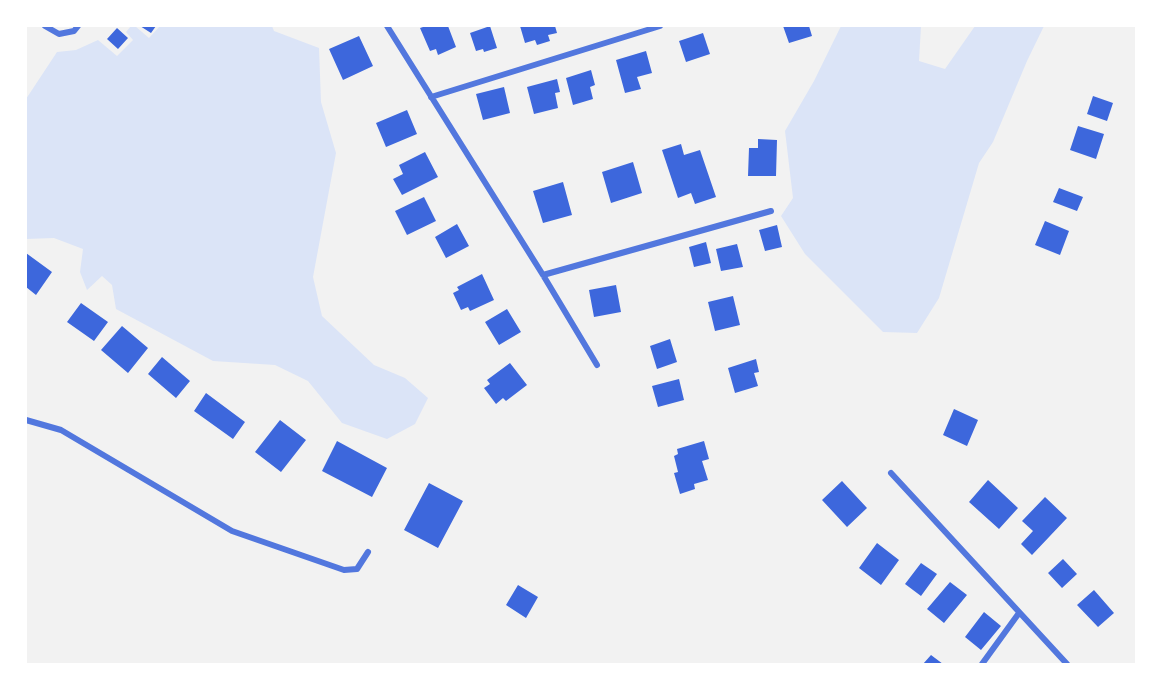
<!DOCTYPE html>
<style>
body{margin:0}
#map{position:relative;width:1162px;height:690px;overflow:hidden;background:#f2f2f2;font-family:Helvetica,sans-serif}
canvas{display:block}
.frame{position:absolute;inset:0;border:27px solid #fff;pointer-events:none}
</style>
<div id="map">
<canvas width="1162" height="690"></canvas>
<div class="frame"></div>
</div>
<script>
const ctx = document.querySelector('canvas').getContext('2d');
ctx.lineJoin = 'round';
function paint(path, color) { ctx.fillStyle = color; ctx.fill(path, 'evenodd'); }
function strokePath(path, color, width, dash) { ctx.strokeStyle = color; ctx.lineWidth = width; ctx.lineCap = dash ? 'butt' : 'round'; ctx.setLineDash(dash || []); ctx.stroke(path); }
paint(new Path2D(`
 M 131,26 L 135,26 L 149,38 L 160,26 L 272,26 L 274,31 L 319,48 L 321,102 L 336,153 L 313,277 L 322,316 L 374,365 L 405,378 L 428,398 L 415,424 L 387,439 L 342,423 L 308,381 L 275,365 L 213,361 L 116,309 L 112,285 L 102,276 L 87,290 L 80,272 L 83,249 L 54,238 L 26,239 L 26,99 L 57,52 L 76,50 L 98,40 L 117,56 L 133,40 L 126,32 Z
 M 841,26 L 921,26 L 919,61 L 945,69 L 975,26 L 1044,26 L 1027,61 L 993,142 L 979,163 L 939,298 L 917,333 L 883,332 L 805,254 L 781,216 L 793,198 L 785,131 L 814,81 Z`), '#dbe4f7');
paint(new Path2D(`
 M 140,26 L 156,26 L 151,33 Z
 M 426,26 L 448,26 L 456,47 L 438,55 L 436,49 L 430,51 L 420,28 Z
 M 490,26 L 497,48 L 484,52 L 483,49 L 476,51 L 470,33 Z
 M 520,26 L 555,26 L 557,33 L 548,35 L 550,41 L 537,45 L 535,40 L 525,43 Z
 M 783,26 L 809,26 L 812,36 L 789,43 Z
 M 117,28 L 128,38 L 118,49 L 107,39 Z
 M 703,33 L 710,54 L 686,62 L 679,41 Z
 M 359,36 L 373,66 L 343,80 L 329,49 Z
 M 646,51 L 652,73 L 637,77 L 641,89 L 625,93 L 616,60 Z
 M 591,70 L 595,85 L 590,87 L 593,99 L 573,105 L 566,78 Z
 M 557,79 L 560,92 L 555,93 L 558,108 L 534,114 L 527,87 Z
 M 504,87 L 510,113 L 483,120 L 476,94 Z
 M 1093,96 L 1113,103 L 1107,121 L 1087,114 Z
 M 407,110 L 417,134 L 386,147 L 376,123 Z
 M 1078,126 L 1104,134 L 1096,159 L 1070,150 Z
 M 758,139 L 777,140 L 776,176 L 748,176 L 749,148 L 758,148 Z
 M 681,144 L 684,155 L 700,150 L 716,197 L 695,204 L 691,193 L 678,198 L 662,150 Z
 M 425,152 L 438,177 L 402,195 L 393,179 L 403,174 L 399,165 Z
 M 633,162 L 642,193 L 611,203 L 602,172 Z
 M 563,182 L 572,215 L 543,223 L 533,191 Z
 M 1059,188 L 1083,197 L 1077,211 L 1053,202 Z
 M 424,197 L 436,221 L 407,235 L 395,211 Z
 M 1045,221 L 1069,231 L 1060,255 L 1035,245 Z
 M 457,224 L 469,246 L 446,258 L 435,237 Z
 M 777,225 L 782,247 L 765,251 L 759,230 Z
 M 706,242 L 711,263 L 694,267 L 689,247 Z
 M 737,244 L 743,267 L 721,271 L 716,249 Z
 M 26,253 L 52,272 L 36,295 L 26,287 Z
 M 482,274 L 494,300 L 470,311 L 468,307 L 461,310 L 453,293 L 459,290 L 457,287 Z
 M 616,285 L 621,312 L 594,317 L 589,290 Z
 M 733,296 L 740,325 L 715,331 L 708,302 Z
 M 81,303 L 108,322 L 94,341 L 67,322 Z
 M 507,309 L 521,332 L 499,345 L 485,322 Z
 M 122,326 L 148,348 L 128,373 L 101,350 Z
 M 670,339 L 677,362 L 657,369 L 650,346 Z
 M 162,357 L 190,381 L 176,398 L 148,374 Z
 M 756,359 L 759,372 L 754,373 L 758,386 L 735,393 L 728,368 Z
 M 510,363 L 527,385 L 506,401 L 503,398 L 496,404 L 484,388 L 490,384 L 487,380 Z
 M 679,379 L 684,400 L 658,407 L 652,386 Z
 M 206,393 L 245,422 L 233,439 L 194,411 Z
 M 954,409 L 978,420 L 967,446 L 943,435 Z
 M 280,420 L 306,440 L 281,472 L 255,452 Z
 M 337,441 L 387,468 L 372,497 L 322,471 Z
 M 704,441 L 709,459 L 702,461 L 708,480 L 694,484 L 695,489 L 680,494 L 674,473 L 678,472 L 674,456 L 678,454 L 677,449 Z
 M 988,480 L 1018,508 L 999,529 L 969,502 Z
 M 842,481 L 867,508 L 847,527 L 822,500 Z
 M 429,483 L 463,501 L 438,548 L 404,530 Z
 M 1045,497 L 1067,518 L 1032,555 L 1021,544 L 1033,531 L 1022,521 Z
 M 877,543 L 899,560 L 881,585 L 859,568 Z
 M 1063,559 L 1077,574 L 1062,588 L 1048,573 Z
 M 921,563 L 937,574 L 921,596 L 905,584 Z
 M 950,582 L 967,595 L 944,623 L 927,609 Z
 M 518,585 L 538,597 L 526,618 L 506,605 Z
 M 1094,590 L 1114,613 L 1098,627 L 1077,605 Z
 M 984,612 L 1001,626 L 981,650 L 965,637 Z
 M 931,655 L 943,664 L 923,664 Z`), '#3d67dc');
strokePath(new Path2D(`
 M 45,26 L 59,34 L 74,31 L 78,26
 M 387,26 L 543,275 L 597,365
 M 431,97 L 660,26
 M 543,275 L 771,211
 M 26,420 L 61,430 L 232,531 L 344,570 L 357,569 L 368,552
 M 891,473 L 1067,664
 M 982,664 L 1019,613`), '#5277de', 6);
</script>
